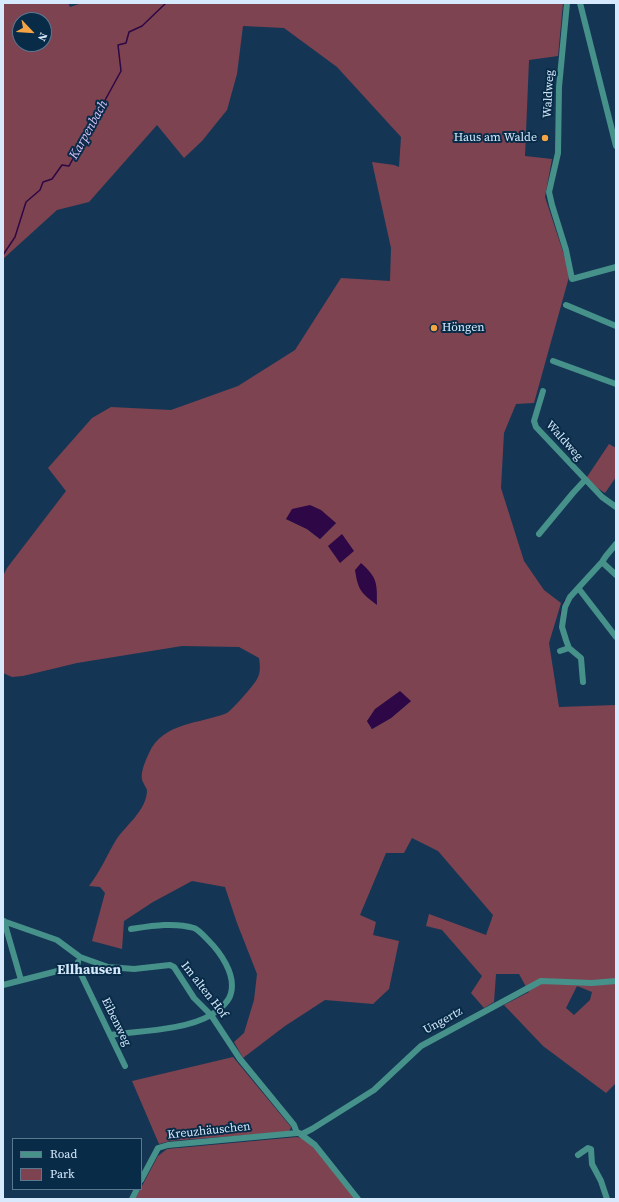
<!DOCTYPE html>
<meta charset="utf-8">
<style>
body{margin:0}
#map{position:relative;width:619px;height:1202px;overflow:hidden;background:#143654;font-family:"Source Serif 4",serif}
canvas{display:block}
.frame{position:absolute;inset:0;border:4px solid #d7eafd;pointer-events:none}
.legend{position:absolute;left:12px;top:1138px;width:130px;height:52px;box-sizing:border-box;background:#082c48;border:1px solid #5b7890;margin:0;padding:5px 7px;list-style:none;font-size:12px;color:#d7eafd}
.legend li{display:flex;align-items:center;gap:8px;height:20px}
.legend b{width:20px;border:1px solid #5b7890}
.north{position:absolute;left:12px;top:12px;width:40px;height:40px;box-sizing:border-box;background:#082c48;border:1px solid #5b7890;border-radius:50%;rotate:115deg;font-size:11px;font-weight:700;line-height:16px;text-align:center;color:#d7eafd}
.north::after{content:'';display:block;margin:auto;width:14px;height:18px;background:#f4a444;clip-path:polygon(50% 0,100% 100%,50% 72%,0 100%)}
</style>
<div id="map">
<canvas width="619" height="1202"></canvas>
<div class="frame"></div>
<ul class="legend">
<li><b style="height:5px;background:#46918a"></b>Road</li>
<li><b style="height:11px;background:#7e4350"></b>Park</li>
</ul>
<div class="north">N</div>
</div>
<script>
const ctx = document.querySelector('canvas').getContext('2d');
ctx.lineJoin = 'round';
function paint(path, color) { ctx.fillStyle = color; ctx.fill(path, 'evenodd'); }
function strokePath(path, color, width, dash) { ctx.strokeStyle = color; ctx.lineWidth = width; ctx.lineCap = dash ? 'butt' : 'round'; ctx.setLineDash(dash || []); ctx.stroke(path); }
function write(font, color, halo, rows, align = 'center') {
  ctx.font = font + ' "Source Serif 4",serif'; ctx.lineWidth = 4; ctx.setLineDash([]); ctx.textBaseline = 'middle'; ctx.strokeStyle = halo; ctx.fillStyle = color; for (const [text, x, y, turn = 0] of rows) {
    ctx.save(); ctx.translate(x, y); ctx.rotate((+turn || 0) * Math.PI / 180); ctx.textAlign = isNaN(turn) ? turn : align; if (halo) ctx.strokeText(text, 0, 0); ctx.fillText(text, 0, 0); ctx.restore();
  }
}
paint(new Path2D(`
 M 3,3 L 68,3 L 70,7 L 82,3 L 563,3 L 558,56 L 529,60 L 525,156 L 552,159 L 545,197 L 567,264 L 569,277 L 534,403 L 516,404 L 504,433 L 501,488 L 524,561 L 544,590 L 561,603 L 549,643 L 559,707 L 616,705 L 616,1083 L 606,1093 L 543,1046 L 504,1005 L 529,992 L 519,974 L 496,974 L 494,1002 L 484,1008 L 471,993 L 482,976 L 442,930 L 426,926 L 429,914 L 486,935 L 493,915 L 438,851 L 412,838 L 404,853 L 386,853 L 360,915 L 376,922 L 373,935 L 399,941 L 389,989 L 373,1004 L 325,1000 L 285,1026 L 243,1058 L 234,1042 L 244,1033 L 254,1000 L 257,974 L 237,923 L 225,887 L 192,881 L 153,902 L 124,921 L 122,949 L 92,941 L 105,893 L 100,887 L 89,886 C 100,872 107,855 116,840 C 126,825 147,810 147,790 C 146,787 144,785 143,782 C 139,774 146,760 149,753 C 163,722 200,724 227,713 C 231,711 255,684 257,679 C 261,672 260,665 259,658 L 239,647 L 182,646 L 77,663 L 23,676 L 12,677 L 3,673 L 3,576 L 7,568 L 66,491 L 48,468 L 92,418 L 111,407 L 171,410 L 238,386 L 295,350 L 341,278 L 390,281 L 391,248 L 372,162 L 394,165 L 399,167 L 401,137 L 337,67 L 284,28 L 243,26 L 237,74 L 227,110 L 202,141 L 184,158 L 157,125 L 89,202 L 57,210 L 3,259 ZM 20,20 L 44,20 L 44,44 L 20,44 ZM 286,519 L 336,523 L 320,539 L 307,529 ZM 411,701 L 391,718 L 372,729 L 367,721 ZM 577,986 L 592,992 L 590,1000 L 574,1015 L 566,1008 Z
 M 609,444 L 616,448 L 616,477 L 605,493 L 585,480 Z
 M 233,1057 L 291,1127 L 290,1130 L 288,1132 L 170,1141 L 159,1144 L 132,1081 Z
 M 297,1137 L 305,1139 L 311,1144 L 356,1199 L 135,1199 L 158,1156 L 167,1149 Z`), '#7e4350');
paint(new Path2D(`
 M 310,505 L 321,510 L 336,523 L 320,539 L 307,529 L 286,519 L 292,509 Z
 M 342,534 L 354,551 L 340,563 L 328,546 Z
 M 361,563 C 378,578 377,584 377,605 C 361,593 358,590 355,570 Z
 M 400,691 L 411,701 L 391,718 L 372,729 L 367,721 L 375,709 Z`), '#2d0746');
strokePath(new Path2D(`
 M 3,255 L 15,237 L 26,202 L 40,190 L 43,182 L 52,179 L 62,165 L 69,166 L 121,71 L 118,45 L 126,43 L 129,32 L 142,26 L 166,3
 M 561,615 L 562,607 L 565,600`), '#2d0746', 1.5);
strokePath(new Path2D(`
 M 567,3 L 559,87 L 558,153 L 549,192 L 552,205 L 566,250 L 572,279 L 616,267
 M 580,3 L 616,146
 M 566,305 L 616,326
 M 553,361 L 616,384
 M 543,391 L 534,421 L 536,427 L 602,497 L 616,507
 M 539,534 L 573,493 L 585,480
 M 602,562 L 616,575
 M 579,589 L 616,637
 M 560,651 L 569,648
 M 583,682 L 581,658 L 569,648 L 566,640 L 562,627 L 565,607 L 570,597 L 602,562 L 606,556 L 616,544
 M 3,921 L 57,940 L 80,957 L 108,967 L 134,969 L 170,965 L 174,967 L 194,998 L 211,1015 L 240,1059 L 294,1125 L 297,1133
 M 4,921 L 21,980
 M 77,966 L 125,1066
 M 3,985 L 77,966 L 78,962
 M 110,1035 C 140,1031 186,1030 211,1015 C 219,1010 229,1003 231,993 C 236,974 220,952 208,940 C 204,936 199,930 194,928 C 174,922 151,926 131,929
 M 299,1133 L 315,1145 L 358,1199
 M 302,1134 L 312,1129 L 374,1090 L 421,1046 L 541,981 L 592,983 L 616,981
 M 578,1155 L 588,1148 L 591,1149 L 592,1164 L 601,1181 L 607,1199
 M 141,1180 L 158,1148 L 168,1145 L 297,1133
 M 132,1199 L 137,1189`), '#46918a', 6);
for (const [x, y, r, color] of [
 [545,138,4,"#f4a444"],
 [434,328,4,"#f4a444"]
]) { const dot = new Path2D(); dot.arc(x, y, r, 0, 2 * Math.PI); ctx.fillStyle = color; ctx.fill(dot); strokePath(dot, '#082c48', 1.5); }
write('12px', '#d7eafd', '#082c48', [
 ["Waldweg",549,94,-87],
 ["Waldweg",564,441,48],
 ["Im alten Hof",204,990,52],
 ["Ungertz",443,1021,-29],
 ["Eibenweg",116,1022,64],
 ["Kreuzhäuschen",209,1131,-6]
]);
write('12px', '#d7eafd', '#082c48', [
 ["Haus am Walde",537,138],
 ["Höngen",442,328,"left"]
], 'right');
write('italic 13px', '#dcbff8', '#082c48', [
 ["Karpenbach",89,130,-61]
]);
write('bold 14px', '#d7eafd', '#082c48', [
 ["Ellhausen",89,970]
]);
</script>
